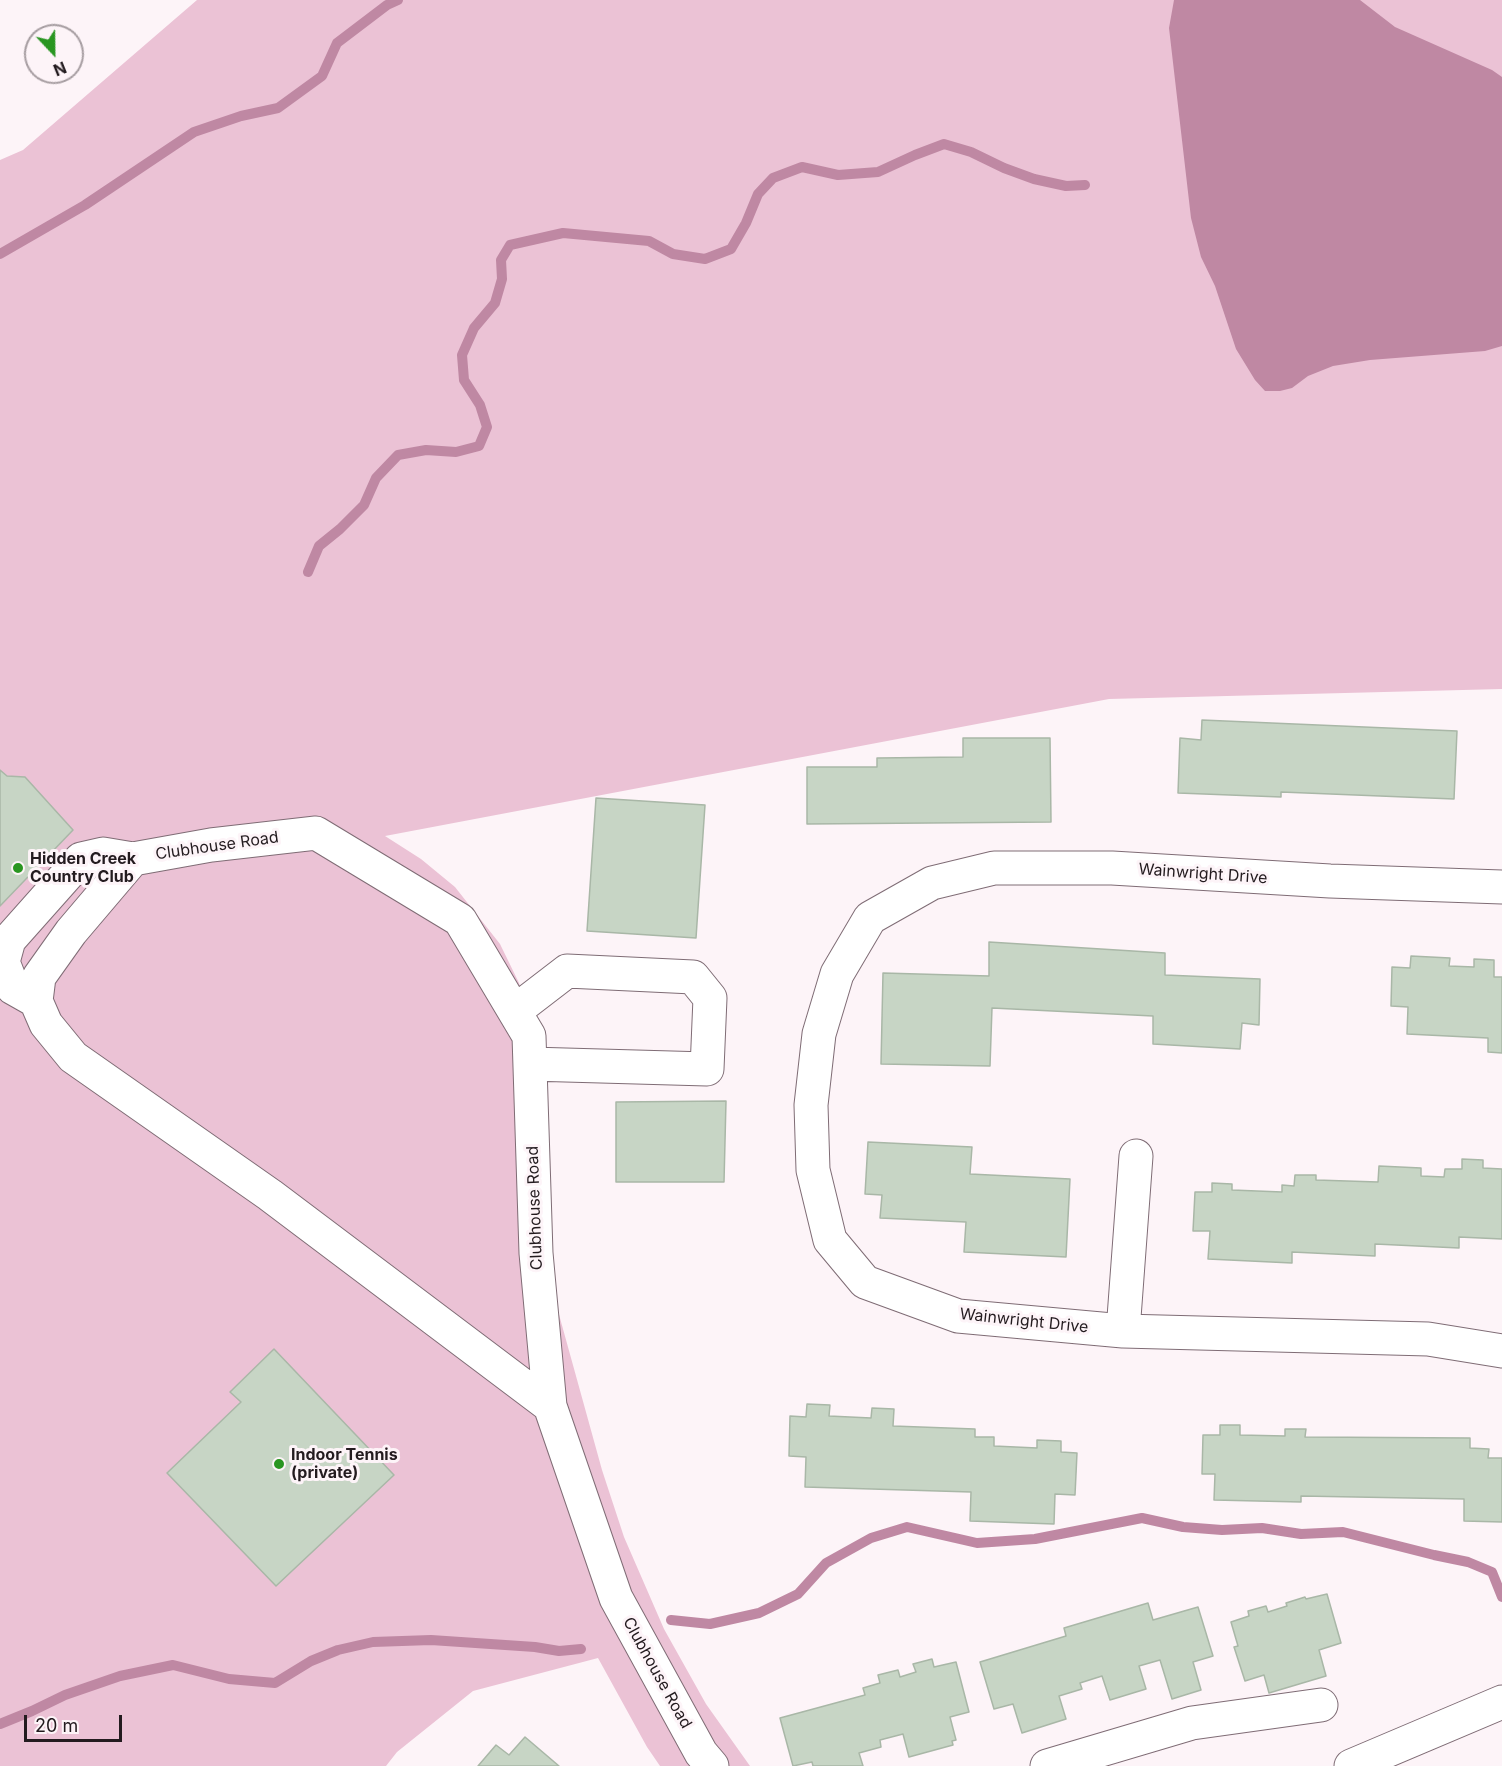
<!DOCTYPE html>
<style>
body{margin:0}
#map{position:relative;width:1502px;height:1766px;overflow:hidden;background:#fdf4f8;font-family:Inter,sans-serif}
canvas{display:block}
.north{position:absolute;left:24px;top:24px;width:60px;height:60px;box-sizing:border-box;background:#fdf4f8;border:2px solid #a69da1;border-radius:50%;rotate:158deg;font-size:16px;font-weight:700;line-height:24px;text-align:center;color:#231b1f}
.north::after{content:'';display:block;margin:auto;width:21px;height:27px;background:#299621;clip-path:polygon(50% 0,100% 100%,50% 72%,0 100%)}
.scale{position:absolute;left:24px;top:1715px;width:98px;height:27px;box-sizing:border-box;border:3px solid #231b1f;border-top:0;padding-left:8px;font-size:18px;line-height:21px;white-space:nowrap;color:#231b1f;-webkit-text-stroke:4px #fdf4f8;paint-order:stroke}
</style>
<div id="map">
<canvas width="1502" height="1766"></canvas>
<div class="north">N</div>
<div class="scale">20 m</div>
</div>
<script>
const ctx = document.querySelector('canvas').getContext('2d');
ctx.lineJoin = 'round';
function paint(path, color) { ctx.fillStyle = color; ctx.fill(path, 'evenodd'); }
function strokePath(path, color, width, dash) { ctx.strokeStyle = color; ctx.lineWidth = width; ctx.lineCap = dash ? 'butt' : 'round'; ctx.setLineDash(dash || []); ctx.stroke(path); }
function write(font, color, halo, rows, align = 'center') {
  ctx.font = font + ' Inter,sans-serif'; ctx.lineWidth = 6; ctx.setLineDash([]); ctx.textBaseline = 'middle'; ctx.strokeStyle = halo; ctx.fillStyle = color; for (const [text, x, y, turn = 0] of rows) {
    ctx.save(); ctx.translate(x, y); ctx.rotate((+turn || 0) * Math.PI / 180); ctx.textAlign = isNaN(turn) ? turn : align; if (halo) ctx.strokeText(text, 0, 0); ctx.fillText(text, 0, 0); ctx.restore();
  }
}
paint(new Path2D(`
 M 197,0 L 1502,0 L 1502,689 L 1109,699 L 385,836 L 421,859 L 455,887 L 500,944 L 519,983 L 532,1025 L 550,1282 L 602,1470 L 624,1537 L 664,1629 L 706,1704 L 750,1766 L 660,1766 L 647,1747 L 598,1658 L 473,1691 L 397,1752 L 386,1766 L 0,1766 L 0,906 L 73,830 L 25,777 L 7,776 L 0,770 L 0,160 L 23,150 Z`), '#ebc2d5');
paint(new Path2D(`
 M 1174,0 L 1360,0 L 1395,27 L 1492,70 L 1502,77 L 1502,346 L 1485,351 L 1370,360 L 1333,366 L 1308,376 L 1292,388 L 1280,391 L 1265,391 L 1255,380 L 1236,349 L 1215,286 L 1201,257 L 1191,218 L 1169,28 Z`), '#bf88a3');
strokePath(new Path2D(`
 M 0,254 L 85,205 L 194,132 L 241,116 L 278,108 L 322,76 L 337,43 L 387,5 L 398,0
 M 308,572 L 319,546 L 340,529 L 364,505 L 376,478 L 398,455 L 426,450 L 456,452 L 479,446 L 487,427 L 480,405 L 464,380 L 462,355 L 474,328 L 495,303 L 502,279 L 501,260 L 510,245 L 563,233 L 649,241 L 673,254 L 705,259 L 731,249 L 746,223 L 758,194 L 773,178 L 802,167 L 838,175 L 878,172 L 915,155 L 944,144 L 971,152 L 1004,168 L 1034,179 L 1066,186 L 1085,185
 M 671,1620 L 710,1624 L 759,1613 L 798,1594 L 826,1563 L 871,1538 L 907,1527 L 977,1543 L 1035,1539 L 1142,1518 L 1183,1527 L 1222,1530 L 1262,1528 L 1301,1534 L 1343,1532 L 1434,1555 L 1468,1562 L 1492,1572 L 1502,1597
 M 0,1724 L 32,1711 L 65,1695 L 120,1676 L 173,1665 L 229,1679 L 275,1683 L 311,1661 L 338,1650 L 373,1642 L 431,1640 L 535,1647 L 559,1651 L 581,1649`), '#bf88a3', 10);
const building = new Path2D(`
 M 1202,720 L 1457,731 L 1454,799 L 1281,792 L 1281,797 L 1178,793 L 1180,738 L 1201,740 Z
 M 963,738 L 1050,738 L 1051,822 L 807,824 L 807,767 L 877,767 L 877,758 L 963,757 Z
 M 0,770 L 7,776 L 25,777 L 73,830 L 0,906 Z
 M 596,798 L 705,805 L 696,938 L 587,931 Z
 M 989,942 L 1165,953 L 1165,975 L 1260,979 L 1259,1025 L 1242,1023 L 1240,1049 L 1153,1044 L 1153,1016 L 992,1008 L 990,1066 L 881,1064 L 883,973 L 989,976 Z
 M 1411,956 L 1450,958 L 1449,966 L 1474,967 L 1474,959 L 1494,960 L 1494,977 L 1502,977 L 1502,1053 L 1488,1052 L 1488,1038 L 1407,1034 L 1408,1007 L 1391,1006 L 1392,967 L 1410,968 Z
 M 726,1101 L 724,1182 L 616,1182 L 616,1102 Z
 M 868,1142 L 972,1147 L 970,1174 L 1070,1179 L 1066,1257 L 964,1252 L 966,1222 L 880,1218 L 882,1195 L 865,1194 Z
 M 1462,1159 L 1483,1160 L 1483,1168 L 1502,1169 L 1502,1239 L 1459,1237 L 1459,1248 L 1375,1244 L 1375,1256 L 1292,1252 L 1292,1263 L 1208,1259 L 1210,1231 L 1193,1231 L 1195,1192 L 1212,1192 L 1212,1183 L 1232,1184 L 1232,1190 L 1282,1192 L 1282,1185 L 1294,1186 L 1295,1175 L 1316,1175 L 1316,1180 L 1378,1182 L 1379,1166 L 1421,1168 L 1421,1176 L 1444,1177 L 1445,1169 L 1462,1169 Z
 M 274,1349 L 394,1475 L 276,1586 L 167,1473 L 241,1402 L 230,1392 Z
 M 807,1404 L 830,1405 L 829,1416 L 871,1418 L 872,1408 L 894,1409 L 893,1426 L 975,1429 L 975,1437 L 994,1437 L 994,1446 L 1037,1448 L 1037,1440 L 1061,1441 L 1061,1452 L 1077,1453 L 1075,1495 L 1055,1494 L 1054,1524 L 970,1521 L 971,1492 L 805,1487 L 806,1457 L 789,1456 L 790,1416 L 806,1417 Z
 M 1220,1425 L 1240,1425 L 1240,1435 L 1285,1436 L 1285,1429 L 1306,1429 L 1305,1437 L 1470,1438 L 1470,1448 L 1489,1449 L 1488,1458 L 1502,1458 L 1502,1522 L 1464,1521 L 1464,1499 L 1301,1496 L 1301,1502 L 1214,1500 L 1215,1474 L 1202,1474 L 1203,1435 L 1220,1435 Z
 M 1327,1594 L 1341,1643 L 1319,1650 L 1326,1676 L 1269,1693 L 1264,1675 L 1245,1681 L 1234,1647 L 1238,1646 L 1231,1622 L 1249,1616 L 1248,1611 L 1266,1606 L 1268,1612 L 1287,1606 L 1286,1603 L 1305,1597 L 1306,1599 Z
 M 1148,1603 L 1153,1620 L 1198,1607 L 1213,1656 L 1193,1662 L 1201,1690 L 1172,1699 L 1160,1660 L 1139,1666 L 1146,1689 L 1110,1700 L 1102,1676 L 1080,1683 L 1082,1689 L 1059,1696 L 1066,1719 L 1022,1733 L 1013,1704 L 994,1709 L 980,1662 L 1066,1636 L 1064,1628 Z
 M 932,1659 L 934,1667 L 956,1662 L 969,1712 L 950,1717 L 956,1740 L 952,1741 L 953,1745 L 909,1757 L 903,1734 L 880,1740 L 881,1747 L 859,1753 L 863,1766 L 813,1766 L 812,1762 L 793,1766 L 780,1718 L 865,1695 L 863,1688 L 880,1683 L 878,1675 L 898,1670 L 900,1677 L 916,1672 L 913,1664 Z
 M 525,1737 L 559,1766 L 478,1766 L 496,1745 L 509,1755 Z`);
paint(building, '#c7d5c5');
strokePath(building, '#a9b7a7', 1.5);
const minor = new Path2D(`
 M 1502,887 L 1330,881 L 1112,868 L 994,868 L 932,883 L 870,918 L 837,974 L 819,1034 L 811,1105 L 813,1170 L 830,1240 L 865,1282 L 958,1316 L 1123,1331 L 1428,1339 L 1502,1351
 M 36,1001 L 13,988 L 3,962 L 9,940 L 81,859 L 103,854 L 133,859
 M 515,1011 L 567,971 L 693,977 L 710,998 L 707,1069 L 530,1064
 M 1123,1331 L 1136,1156
 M 550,1406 L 270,1195 L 73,1057 L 46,1024 L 36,1001 L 39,977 L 71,932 L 133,859 L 211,845 L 316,833 L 460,920 L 529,1036 L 536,1253 L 550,1406 L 616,1598 L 701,1753 L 712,1766
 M 1047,1766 L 1192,1723 L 1321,1705
 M 1351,1766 L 1502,1702`);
strokePath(minor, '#7f6c75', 35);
strokePath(minor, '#fff', 33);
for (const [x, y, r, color] of [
 [18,868,6,"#299621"],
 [279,1464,6,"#299621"]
]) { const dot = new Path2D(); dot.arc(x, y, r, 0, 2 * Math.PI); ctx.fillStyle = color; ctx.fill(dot); strokePath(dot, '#fdf4f8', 2); }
write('16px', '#231b1f', '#fdf4f8', [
 ["Clubhouse Road",217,846,-8],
 ["Wainwright Drive",1203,874,4],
 ["Clubhouse Road",535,1208,-92],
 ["Wainwright Drive",1024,1321,6],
 ["Clubhouse Road",657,1673,61]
]);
write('bold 16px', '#231b1f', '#fdf4f8', [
 ["Hidden Creek",30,859],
 ["Country Club",30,877],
 ["Indoor Tennis",291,1455],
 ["(private)",291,1473]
], 'left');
</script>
